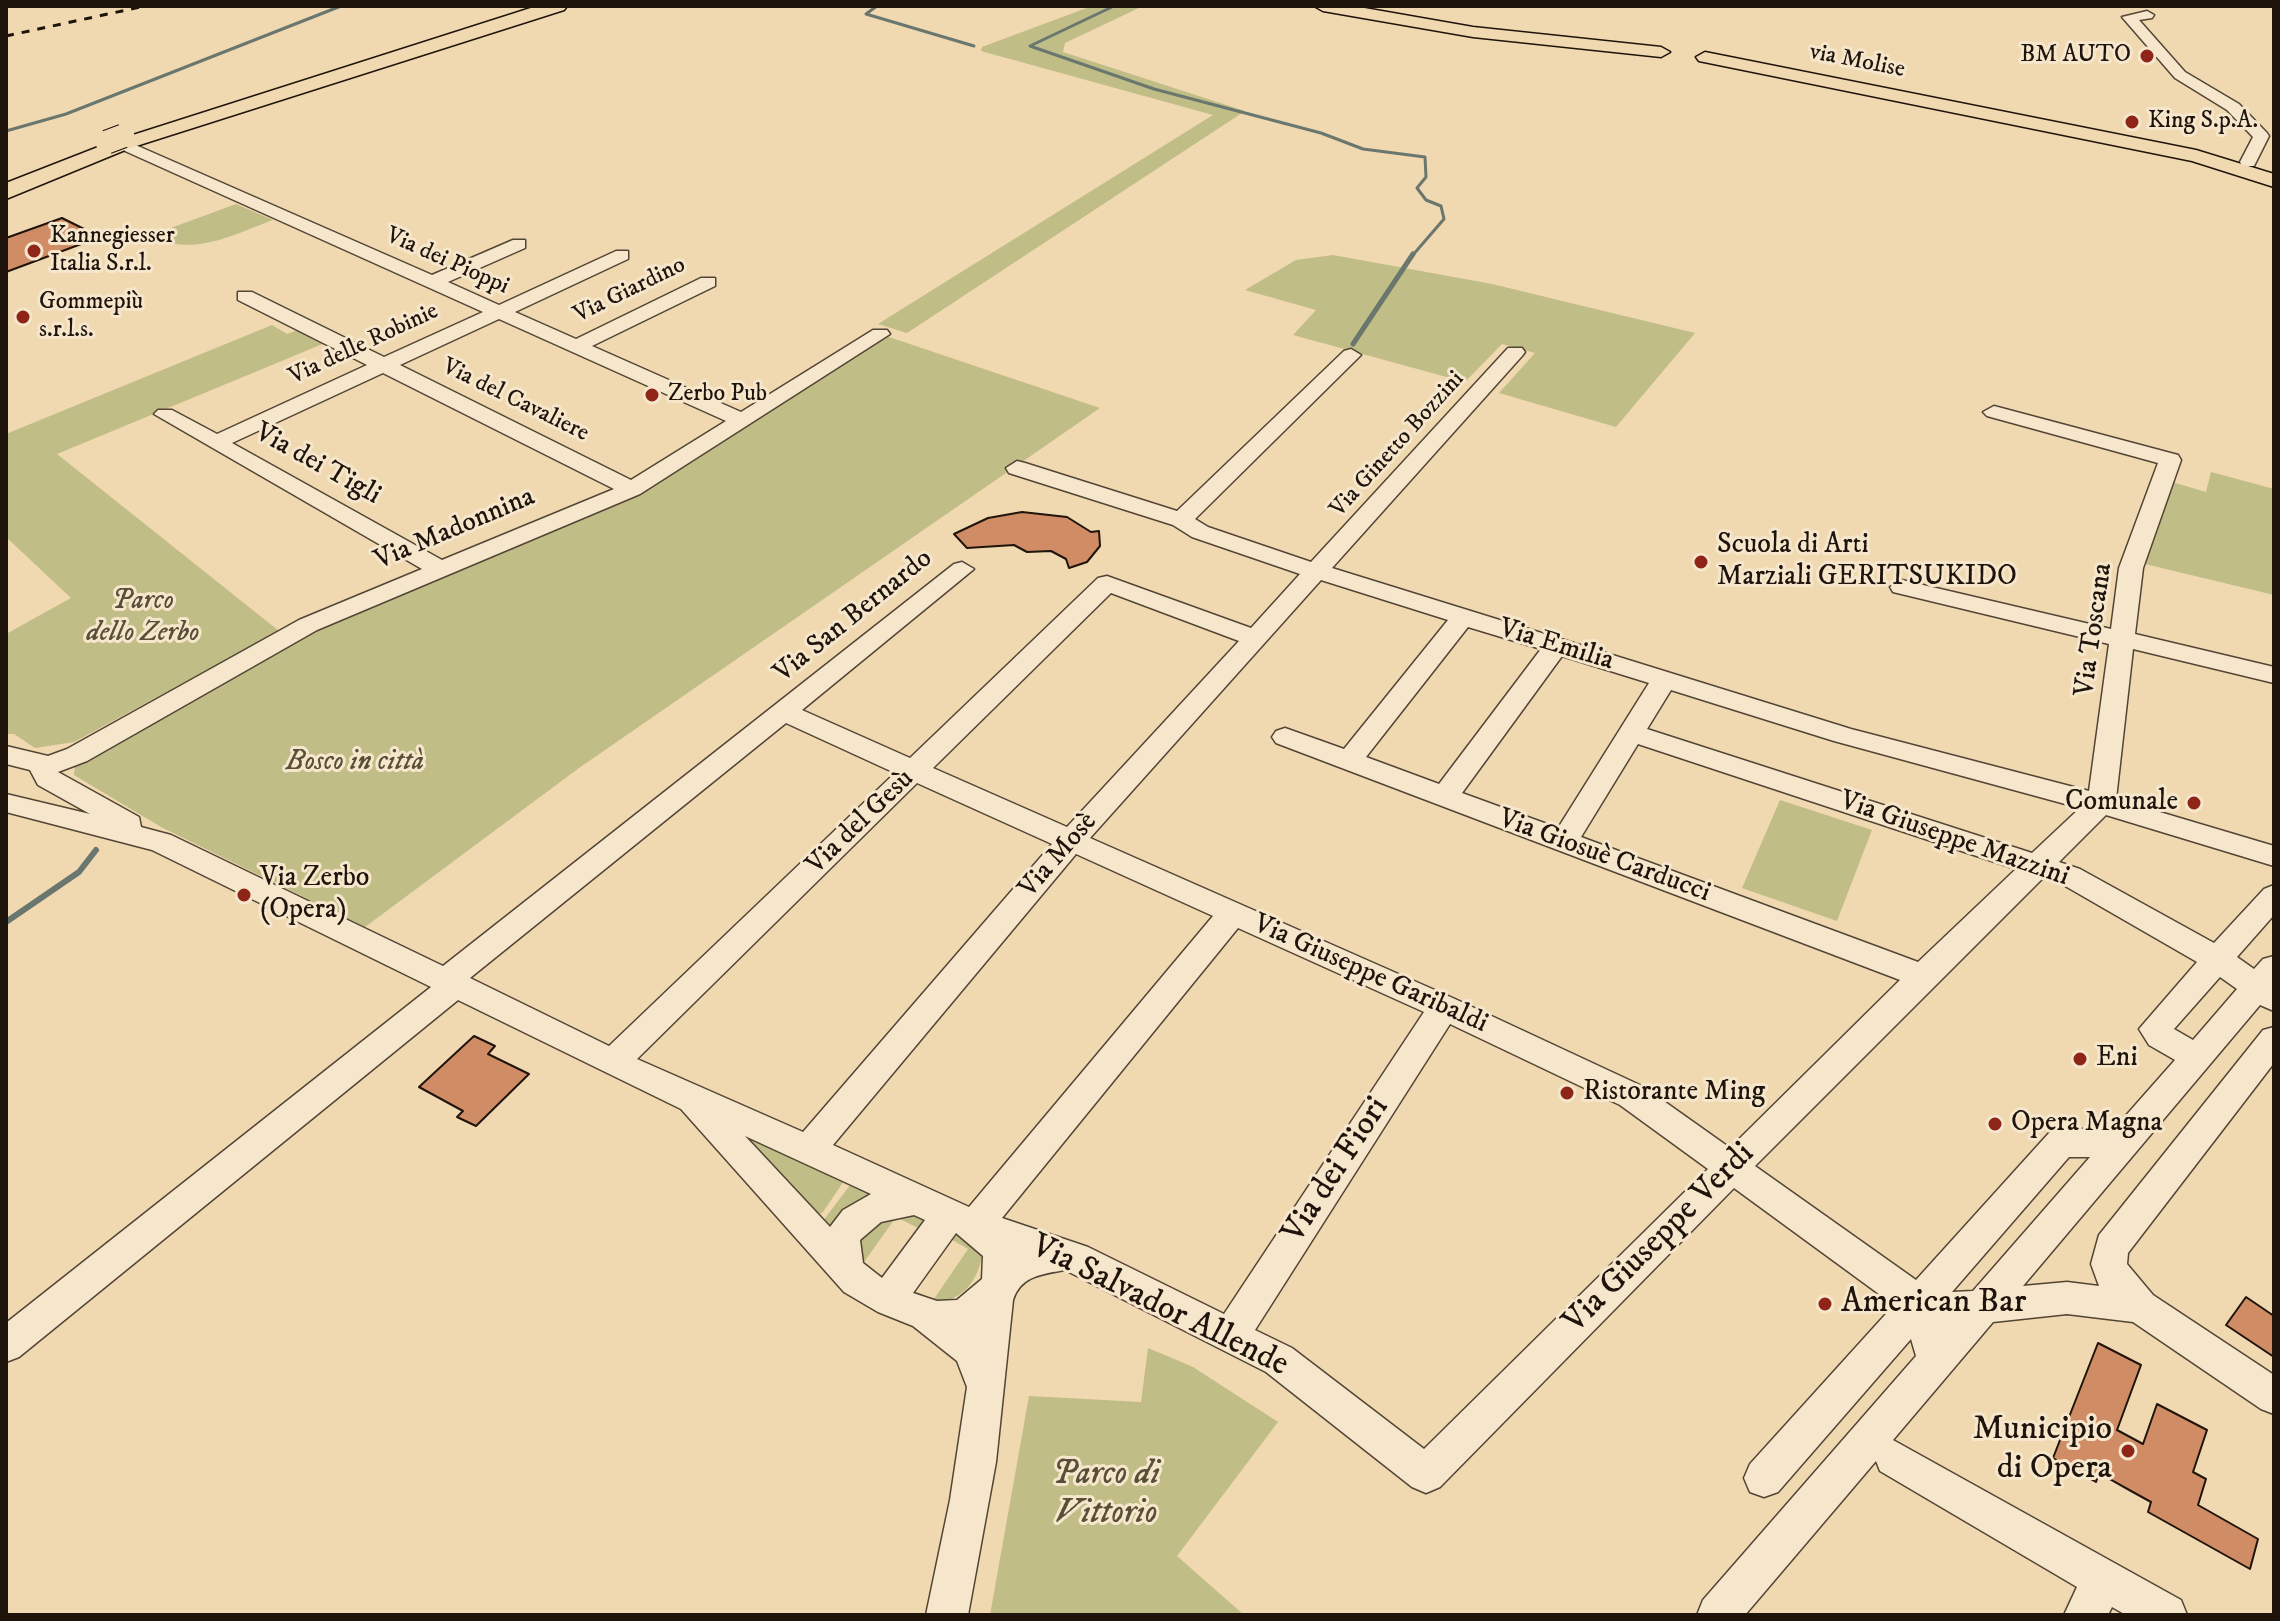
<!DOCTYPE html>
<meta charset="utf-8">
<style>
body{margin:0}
#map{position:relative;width:2280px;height:1621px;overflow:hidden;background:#f0d8b0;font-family:"IM FELL DW Pica",serif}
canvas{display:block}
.frame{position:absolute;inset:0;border:8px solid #1f140c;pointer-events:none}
</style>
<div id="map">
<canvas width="2280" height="1621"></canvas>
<div class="frame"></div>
</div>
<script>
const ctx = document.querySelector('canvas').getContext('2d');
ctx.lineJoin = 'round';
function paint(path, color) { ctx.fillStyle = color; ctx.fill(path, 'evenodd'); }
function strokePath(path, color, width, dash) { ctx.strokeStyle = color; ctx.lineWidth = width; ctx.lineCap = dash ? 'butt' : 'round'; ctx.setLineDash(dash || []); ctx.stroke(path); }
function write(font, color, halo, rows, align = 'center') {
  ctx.font = font + ' "IM FELL DW Pica",serif'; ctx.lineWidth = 6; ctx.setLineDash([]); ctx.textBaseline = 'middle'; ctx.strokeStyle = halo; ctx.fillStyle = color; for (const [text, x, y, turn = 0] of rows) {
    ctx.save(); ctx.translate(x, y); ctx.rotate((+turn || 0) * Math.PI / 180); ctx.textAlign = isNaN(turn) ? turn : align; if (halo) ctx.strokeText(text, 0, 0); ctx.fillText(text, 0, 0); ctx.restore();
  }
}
paint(new Path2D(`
 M 1092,6 L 1143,6 L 1065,43 L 1063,52 L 1245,111 L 907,333 L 878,324 L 1213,115 L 981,51 L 982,47 Z
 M 236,204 L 273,220 C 230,236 193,257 149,236 Z
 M 1333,255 L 1492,284 L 1695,333 L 1616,427 L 1499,393 L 1535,353 L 1502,344 L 1465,382 L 1293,335 L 1316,310 L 1245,290 L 1296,260 Z
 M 272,325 L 287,334 L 298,330 L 325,343 L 57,454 L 279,631 L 74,742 L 35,748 L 14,734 L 6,734 L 6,634 L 71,598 L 6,537 L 6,434 Z
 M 886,336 L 1100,408 L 579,768 L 365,927 L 161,827 L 74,775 L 75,765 L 310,630 L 631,496 Z
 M 2211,472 L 2274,489 L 2274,595 L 2145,564 L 2172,482 L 2206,492 Z
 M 1780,800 L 1872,830 L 1837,921 L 1742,888 Z
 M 739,1128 L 846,1178 L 823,1212 L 814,1219 Z
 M 853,1181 L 878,1192 L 835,1231 L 820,1225 Z
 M 891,1209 L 925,1216 L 918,1228 L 896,1217 L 862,1265 L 885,1277 L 879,1287 L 852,1260 L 865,1224 Z
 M 953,1232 L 971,1240 L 982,1256 C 975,1293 951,1306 915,1304 L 910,1289 L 934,1299 L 968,1249 L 949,1238 Z
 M 1148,1348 L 1193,1367 L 1278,1422 L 1177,1556 L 1244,1615 L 990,1615 L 1029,1396 L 1141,1402 Z`), '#c0bd87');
strokePath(new Path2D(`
 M 877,6 L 866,14 L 974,46
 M 1114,6 L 1030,46 L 1154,89 L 1321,133 L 1363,149 L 1425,157 L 1426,177 L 1417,188 L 1426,200 L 1441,206 L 1444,219 L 1412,256
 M 6,131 L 66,114 L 341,6`), '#69776e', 3);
strokePath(new Path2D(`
 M 1353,344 L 1413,254`), '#69776e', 5);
strokePath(new Path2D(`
 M 6,922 L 79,872 L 96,850`), '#69776e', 6);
const building = new Path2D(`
 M 62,218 L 100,237 L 6,272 L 6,238 Z
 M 1022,512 L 1067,517 L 1091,532 L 1099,531 L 1100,546 L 1087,562 L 1069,568 L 1066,559 L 1051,551 L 1027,552 L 1014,545 L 967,548 L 954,534 L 988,518 Z
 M 474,1036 L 495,1046 L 488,1054 L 529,1074 L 476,1126 L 457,1117 L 463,1111 L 419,1087 Z
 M 2246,1297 L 2274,1316 L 2274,1357 L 2226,1325 Z
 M 2098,1343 L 2141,1365 L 2117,1430 L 2143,1444 L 2157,1404 L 2207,1430 L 2193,1472 L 2206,1479 L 2198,1505 L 2258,1539 L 2250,1569 L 2148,1512 L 2151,1502 L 2131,1491 L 2099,1473 L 2096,1482 L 2053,1458 Z`);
paint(building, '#d08d65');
strokePath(building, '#1f140c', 2);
const minor = new Path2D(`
 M 2147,11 L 2154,15 L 2152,18 L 2139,20 L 2185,72 L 2239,104 L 2267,133 L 2269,136 L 2254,166 L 2242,166 L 2240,162 L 2253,137 L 2227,110 L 2175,78 L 2122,17 Z
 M 131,143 L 432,275 L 513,240 L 525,240 L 525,248 L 448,282 L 499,305 L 616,251 L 628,251 L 628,259 L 515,312 L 576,339 L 701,278 L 715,278 L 715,286 L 592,346 L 741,412 L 873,330 L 887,330 L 890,334 L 640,494 L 317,630 L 87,761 L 58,772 L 139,817 L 141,827 L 171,835 L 443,966 L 954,564 L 962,562 L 974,569 L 802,710 L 910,758 L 1098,578 L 1107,576 L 1251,628 L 1300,574 L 1192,537 L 1173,525 L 1009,473 L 1006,468 L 1017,461 L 1025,463 L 1177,511 L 1344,351 L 1351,349 L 1361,355 L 1195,519 L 1208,527 L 1311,562 L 1508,348 L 1522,348 L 1525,352 L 1522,356 L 1332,568 L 1851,729 L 2089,791 L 2109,644 L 1893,592 L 1890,587 L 1902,580 L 2111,629 L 2119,568 L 2158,463 L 1987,416 L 1983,412 L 1994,406 L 2178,455 L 2181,460 L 2143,568 L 2135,634 L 2274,667 L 2274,683 L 2133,649 L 2116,799 L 2274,846 L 2274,866 L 2106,815 L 2059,862 L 2080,869 L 2214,943 L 2264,889 L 2274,885 L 2274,915 L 2237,957 L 2254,969 L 2263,959 L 2274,956 L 2274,1011 L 2260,1005 L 2023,1286 L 2067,1282 L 2099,1286 L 2091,1264 L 2099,1235 L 2263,1030 L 2274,1027 L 2274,1063 L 2128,1253 L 2127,1264 L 2153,1295 L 2274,1375 L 2274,1414 L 2261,1409 L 2133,1322 L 2067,1314 L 1993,1322 L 1893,1440 L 2181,1600 L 2187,1615 L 2126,1615 L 2112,1607 L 2108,1615 L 2064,1615 L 2077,1587 L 1880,1471 L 1876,1461 L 1745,1615 L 1697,1615 L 1703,1600 L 1916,1356 L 1911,1339 L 1778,1492 L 1764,1497 L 1750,1492 L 1744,1478 L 1750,1464 L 1894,1305 L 1734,1188 L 1440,1487 L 1426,1493 L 1412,1487 L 1266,1372 L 1065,1270 C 1044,1274 1021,1275 1013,1300 L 996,1462 L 968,1615 L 926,1615 L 950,1500 L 967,1387 L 957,1361 L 913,1326 L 878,1312 L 844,1292 L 681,1109 L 458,1000 L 19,1357 L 6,1362 L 6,1323 L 431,987 L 152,850 L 6,812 L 6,794 L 90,814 L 38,785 L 30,770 L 6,764 L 6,746 L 48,756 L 67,749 L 299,620 L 422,569 L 154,414 L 158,410 L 172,410 L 217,434 L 367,365 L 238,300 L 238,292 L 252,292 L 384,357 L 483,312 L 125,151 L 123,148 ZM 499,319 L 726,421 L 631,480 L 400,365 ZM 383,373 L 614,489 L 442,560 L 232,443 ZM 1321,580 L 1448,620 L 1344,749 L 1285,728 L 1276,731 L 1272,737 L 1276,743 L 1900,980 L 1730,1148 L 1644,1087 L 1455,999 L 1090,838 ZM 1111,593 L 1239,641 L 1067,827 L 933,768 ZM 1468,627 L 1541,649 L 1439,784 L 1366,757 ZM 1562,656 L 1649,683 L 1558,828 L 1462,793 ZM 1671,690 L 1834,741 L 2080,808 L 2032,853 L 1647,729 ZM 786,723 L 895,773 L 609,1046 L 470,978 ZM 1638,744 L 2016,869 L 1918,962 L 1581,837 ZM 917,783 L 1052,844 L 803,1132 L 637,1059 ZM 1076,854 L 1213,916 L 969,1207 L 833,1145 ZM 2043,878 L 2060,883 L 2197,962 L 2139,1029 L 2149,1045 L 2175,1060 L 2114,1129 L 2061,1129 L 2049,1133 L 1916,1280 L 1755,1166 ZM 1238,928 L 1424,1012 L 1224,1314 L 1088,1247 L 1002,1218 ZM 2220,977 L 2237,989 L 2193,1040 L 2174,1029 ZM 1450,1024 L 1620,1105 L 1708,1169 L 1424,1449 L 1292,1348 L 1255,1330 ZM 745,1136 L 871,1194 L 843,1210 L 830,1227 ZM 2069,1157 L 2090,1157 L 1973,1291 L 1952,1292 ZM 914,1215 L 925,1220 L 882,1278 L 863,1263 L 860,1240 L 881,1222 ZM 956,1233 L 983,1256 L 982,1279 L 957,1300 L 937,1301 L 913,1293 Z`);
const major = new Path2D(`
 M 1314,6 L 1353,6 L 1473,27 L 1661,47 L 1670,52 L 1661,57 L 1473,37 L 1323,11 Z
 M 1705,52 L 2196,150 L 2274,174 L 2274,187 L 2192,161 L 1699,61 L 1696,57 Z`);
const highway = new Path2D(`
 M 537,6 L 567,6 L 564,10 L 130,148 L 6,199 L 6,183 L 111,142 Z`);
strokePath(minor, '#534535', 3);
strokePath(major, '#1f140c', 3);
strokePath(highway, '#1f140c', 3);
paint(minor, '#f5e6cc');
paint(major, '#f0d8b0');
paint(highway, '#f0d8b0');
strokePath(new Path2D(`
 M 6,36 L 145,6`), '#1f140c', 3, [8, 8]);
const highwayBridge = new Path2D(`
 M 107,142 L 123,136`);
strokePath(highwayBridge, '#1f140c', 25, []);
strokePath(highwayBridge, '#f0d8b0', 23);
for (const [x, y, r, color] of [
 [2147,56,8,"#8f2418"],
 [2132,122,8,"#8f2418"],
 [34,251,8,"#8f2418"],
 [23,317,8,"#8f2418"],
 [652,395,8,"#8f2418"],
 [1701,562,8,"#8f2418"],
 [2194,803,8,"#8f2418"],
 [244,895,8,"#8f2418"],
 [2080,1059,8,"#8f2418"],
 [1567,1093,8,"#8f2418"],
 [1995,1124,8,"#8f2418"],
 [1825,1304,8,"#8f2418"],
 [2128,1451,8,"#8f2418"]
]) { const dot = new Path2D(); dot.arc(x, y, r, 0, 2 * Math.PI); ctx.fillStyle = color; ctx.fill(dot); strokePath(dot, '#f5e6cc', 3); }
write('24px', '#1f140c', '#f5e6cc', [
 ["BM AUTO",2131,56,"right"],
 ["King S.p.A.",2148,122],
 ["Kannegiesser",50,237],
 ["Italia S.r.l.",50,265],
 ["Gommepiù",39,303],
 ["s.r.l.s.",39,331],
 ["Zerbo Pub",668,395]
], 'left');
write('24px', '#1f140c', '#f5e6cc', [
 ["via Molise",1857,62,11],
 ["Via dei Pioppi",447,262,24],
 ["Via Giardino",630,291,-26],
 ["Via delle Robinie",364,345,-25],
 ["Via del Cavaliere",515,401,26],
 ["Via Ginetto Bozzini",1398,445,-48]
]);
write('28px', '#1f140c', '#f5e6cc', [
 ["Via dei Tigli",317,465,29],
 ["Via Madonnina",455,530,-23],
 ["Via San Bernardo",854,617,-39],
 ["Via Toscana",2095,630,-82],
 ["Via Emilia",1556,646,17],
 ["Via del Gesù",861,823,-44],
 ["Via Giuseppe Mazzini",1954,840,19],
 ["Via Mosè",1059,856,-49],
 ["Via Giosuè Carducci",1604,857,20],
 ["Via Giuseppe Garibaldi",1370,975,24]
]);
write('28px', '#1f140c', '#f5e6cc', [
 ["Scuola di Arti",1717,546],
 ["Marziali GERITSUKIDO",1717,578],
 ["Comunale",2178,803,"right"],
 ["Via Zerbo",260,879],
 ["(Opera)",260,911],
 ["Eni",2096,1059],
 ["Ristorante Ming",1583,1093],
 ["Opera Magna",2011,1124]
], 'left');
write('italic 28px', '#574f37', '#f5e6cc', [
 ["Parco",143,602],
 ["dello Zerbo",143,634],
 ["Bosco in città",355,763]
]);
write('34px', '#1f140c', '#f5e6cc', [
 ["Via dei Fiori",1337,1171,-57],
 ["Via Giuseppe Verdi",1660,1239,-45],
 ["Via Salvador Allende",1159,1307,26]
]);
write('34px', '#1f140c', '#f5e6cc', [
 ["American Bar",1841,1304],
 ["Municipio",2112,1431,"right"],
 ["di Opera",2112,1470,"right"]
], 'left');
write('italic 34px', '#574f37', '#f5e6cc', [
 ["Parco di",1106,1476],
 ["Vittorio",1106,1515]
]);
</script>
